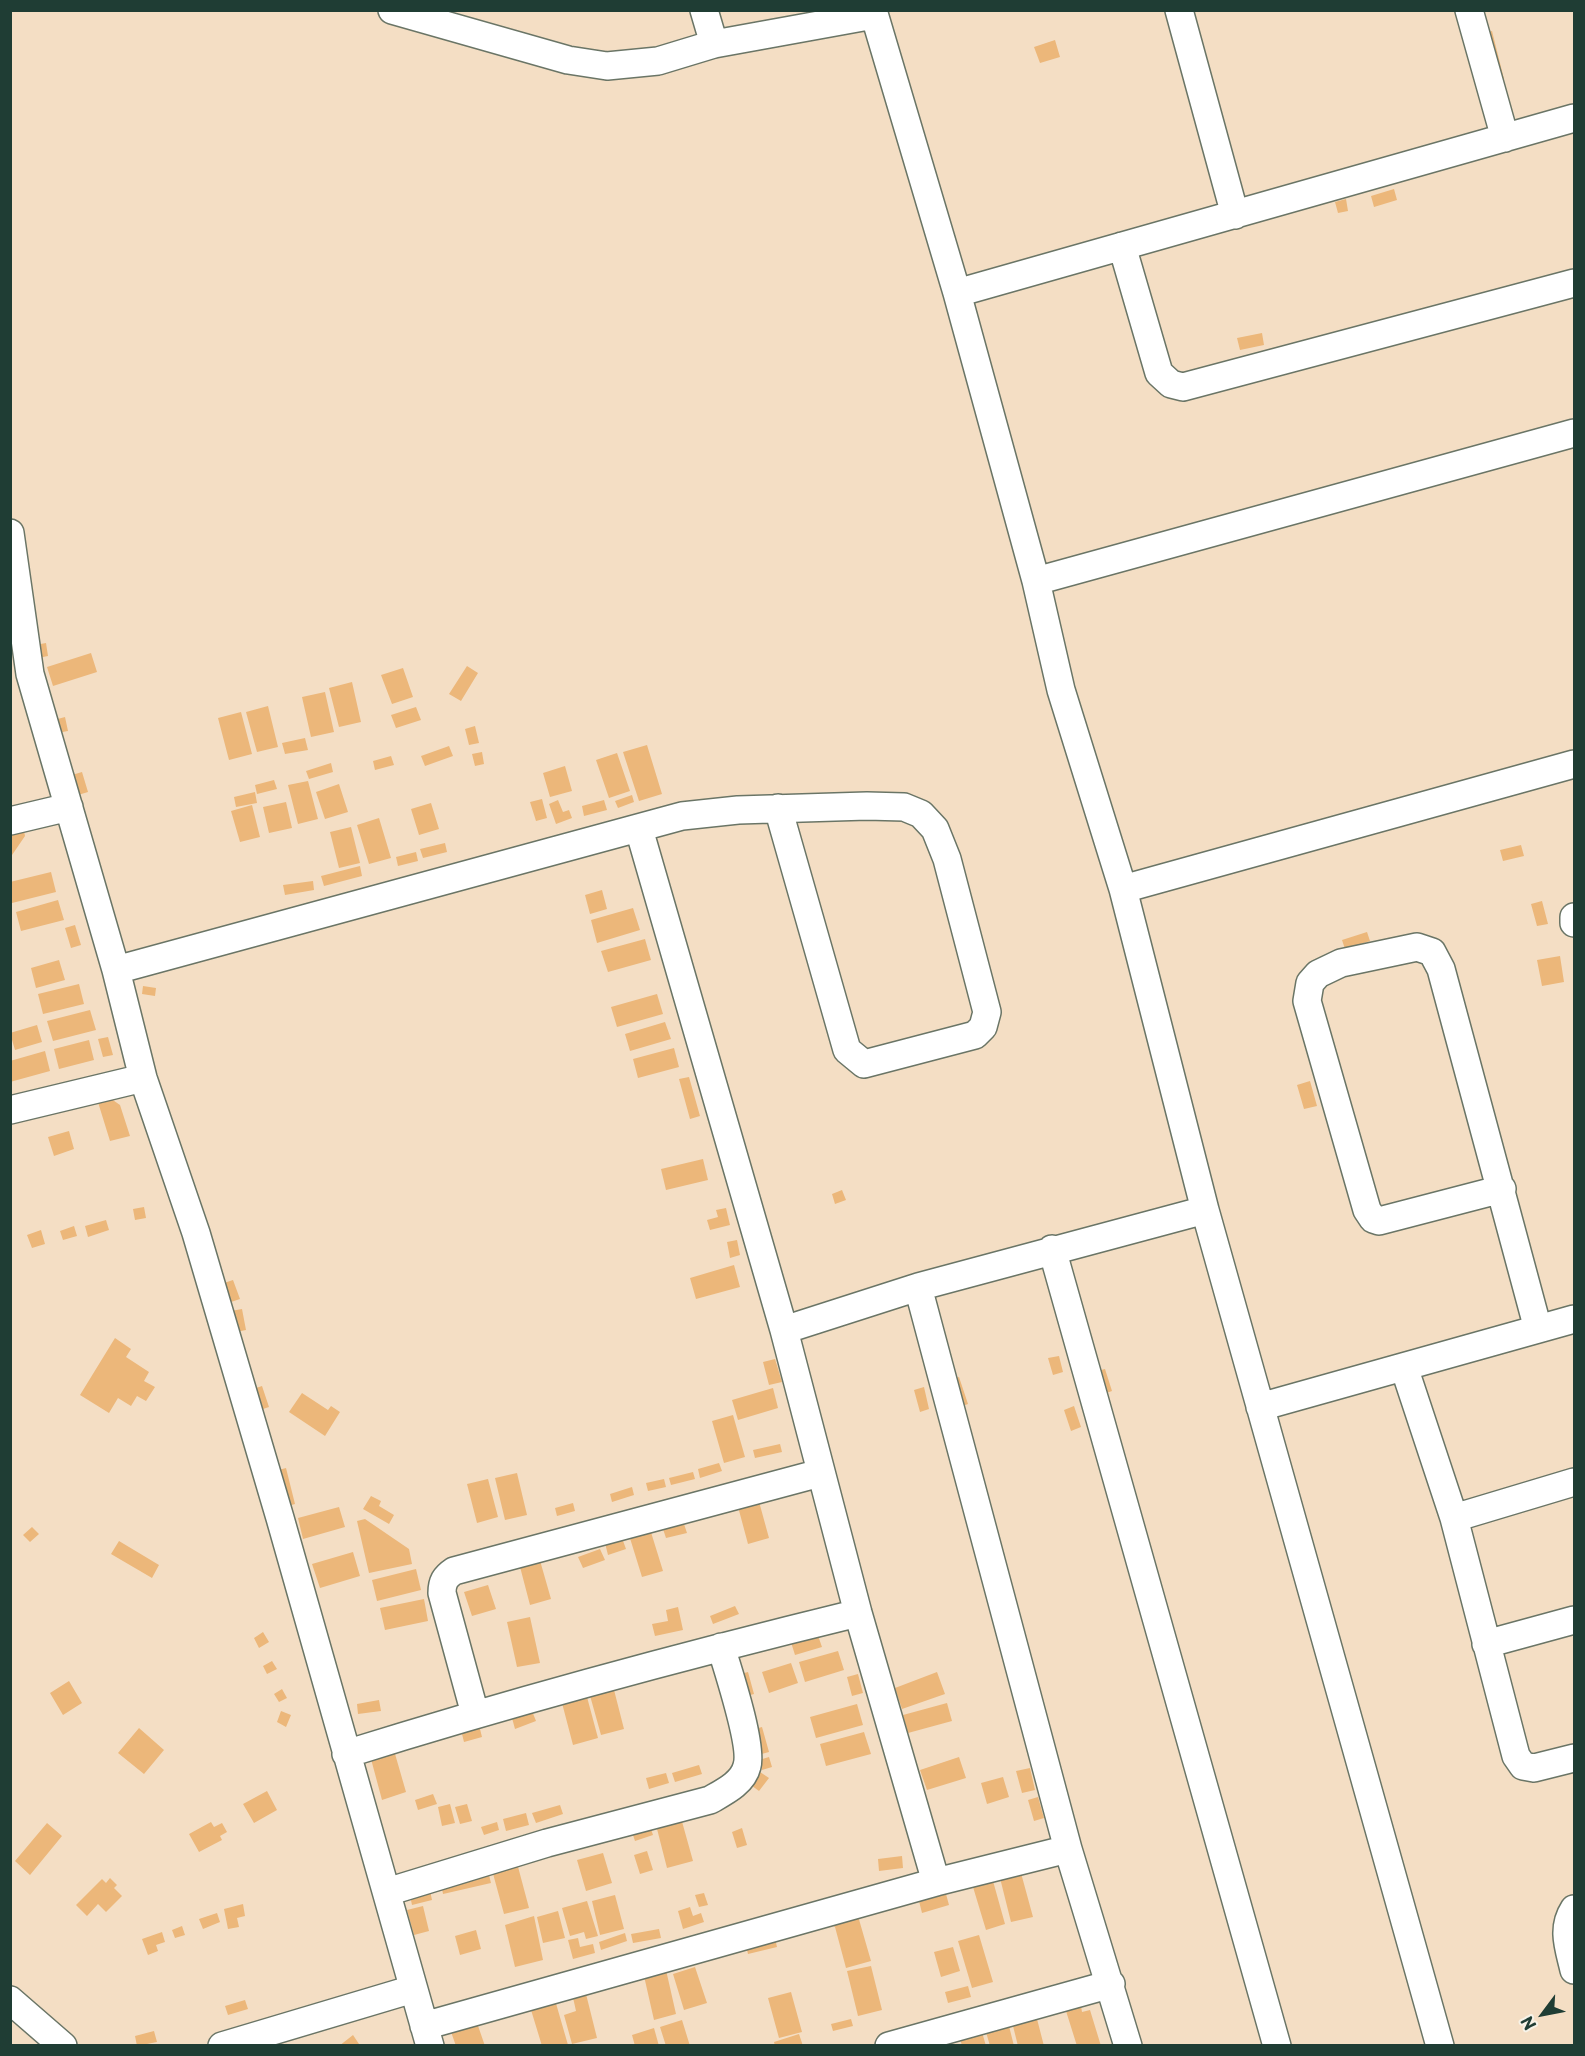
<!DOCTYPE html>
<style>
body{margin:0}
#map{position:relative;width:1585px;height:2056px;overflow:hidden;background:#f4dec4;font-family:"Playpen Sans",sans-serif}
canvas{display:block}
.frame{position:absolute;inset:0;border:12px solid #1f3d34;pointer-events:none}
.north{position:absolute;left:1513px;top:1984px;width:60px;height:60px;-webkit-text-stroke:4px #f7f3e8;paint-order:stroke;rotate:238deg;font-size:16px;font-weight:700;line-height:24px;text-align:center;color:#1f3d34}
.north::after{content:'';display:block;margin:auto;width:21px;height:27px;background:#1f3d34;clip-path:polygon(50% 0,100% 100%,50% 72%,0 100%)}
</style>
<div id="map">
<canvas width="1585" height="2056"></canvas>
<div class="frame"></div>
<div class="north">N</div>
</div>
<script>
const ctx = document.querySelector('canvas').getContext('2d');
ctx.lineJoin = 'round';
function paint(path, color) { ctx.fillStyle = color; ctx.fill(path, 'evenodd'); }
function strokePath(path, color, width, dash) { ctx.strokeStyle = color; ctx.lineWidth = width; ctx.lineCap = dash ? 'butt' : 'round'; ctx.setLineDash(dash || []); ctx.stroke(path); }
paint(new Path2D(`
 M 1492,31 L 1504,79 L 1493,82 L 1481,34 Z
 M 1055,40 L 1060,57 L 1040,63 L 1034,47 Z
 M 1394,189 L 1397,200 L 1374,207 L 1371,196 Z
 M 1346,199 L 1348,211 L 1338,213 L 1335,202 Z
 M 1262,333 L 1264,345 L 1240,350 L 1237,338 Z
 M 46,643 L 48,656 L 38,658 L 35,645 Z
 M 91,653 L 97,672 L 53,686 L 47,667 Z
 M 467,666 L 478,673 L 461,701 L 449,694 Z
 M 403,668 L 413,697 L 392,704 L 381,675 Z
 M 352,682 L 361,722 L 339,727 L 329,688 Z
 M 325,692 L 334,732 L 311,737 L 302,697 Z
 M 268,706 L 278,747 L 257,752 L 246,712 Z
 M 416,707 L 421,720 L 396,728 L 391,715 Z
 M 241,712 L 252,754 L 229,760 L 218,718 Z
 M 65,717 L 68,731 L 57,733 L 54,720 Z
 M 475,726 L 479,743 L 469,745 L 465,729 Z
 M 305,738 L 308,750 L 285,754 L 282,743 Z
 M 647,745 L 662,794 L 639,801 L 623,752 Z
 M 449,746 L 453,756 L 425,766 L 421,756 Z
 M 482,752 L 484,764 L 475,766 L 472,754 Z
 M 617,753 L 630,791 L 609,798 L 596,760 Z
 M 391,756 L 394,765 L 375,770 L 373,761 Z
 M 331,763 L 333,772 L 309,779 L 306,771 Z
 M 565,766 L 572,791 L 550,797 L 543,773 Z
 M 82,772 L 88,792 L 78,795 L 72,775 Z
 M 274,780 L 277,789 L 257,794 L 255,785 Z
 M 308,781 L 318,819 L 298,824 L 288,785 Z
 M 339,784 L 348,812 L 325,819 L 316,792 Z
 M 255,792 L 257,803 L 236,807 L 234,797 Z
 M 632,795 L 634,802 L 618,808 L 615,801 Z
 M 542,799 L 547,818 L 536,821 L 530,802 Z
 M 558,800 L 563,812 L 569,810 L 572,818 L 556,824 L 549,804 Z
 M 604,800 L 607,810 L 584,816 L 582,806 Z
 M 286,802 L 292,828 L 269,833 L 263,807 Z
 M 431,803 L 439,829 L 419,835 L 411,809 Z
 M 252,805 L 260,837 L 240,842 L 231,811 Z
 M 379,818 L 391,858 L 369,864 L 357,825 Z
 M 23,826 L 25,836 L 10,858 L 10,829 Z
 M 351,827 L 360,863 L 339,868 L 330,832 Z
 M 445,843 L 447,852 L 423,858 L 420,849 Z
 M 1521,845 L 1524,856 L 1503,861 L 1500,850 Z
 M 416,852 L 418,861 L 398,866 L 396,857 Z
 M 360,866 L 362,876 L 324,886 L 321,876 Z
 M 51,872 L 56,892 L 12,903 L 10,882 Z
 M 313,881 L 314,890 L 285,895 L 283,885 Z
 M 602,890 L 607,909 L 590,914 L 585,895 Z
 M 58,900 L 64,920 L 21,931 L 16,912 Z
 M 1542,901 L 1548,924 L 1537,926 L 1531,904 Z
 M 633,908 L 640,930 L 597,943 L 591,920 Z
 M 75,925 L 81,945 L 71,948 L 65,928 Z
 M 1367,932 L 1370,941 L 1345,949 L 1342,940 Z
 M 645,939 L 651,960 L 608,972 L 601,951 Z
 M 1560,956 L 1564,982 L 1542,986 L 1537,960 Z
 M 59,960 L 65,980 L 36,988 L 31,968 Z
 M 79,984 L 84,1004 L 43,1014 L 38,994 Z
 M 143,986 L 156,988 L 155,996 L 142,994 Z
 M 657,994 L 663,1014 L 617,1027 L 611,1007 Z
 M 90,1010 L 96,1030 L 53,1041 L 47,1021 Z
 M 665,1022 L 671,1039 L 630,1051 L 625,1034 Z
 M 37,1025 L 42,1042 L 15,1050 L 10,1033 Z
 M 108,1037 L 113,1055 L 103,1057 L 98,1039 Z
 M 89,1040 L 94,1060 L 59,1069 L 54,1049 Z
 M 674,1048 L 679,1067 L 638,1078 L 633,1059 Z
 M 45,1051 L 50,1071 L 10,1082 L 10,1061 Z
 M 689,1077 L 700,1116 L 690,1119 L 679,1079 Z
 M 1310,1081 L 1317,1106 L 1304,1109 L 1297,1085 Z
 M 107,1096 L 120,1105 L 130,1136 L 110,1141 L 97,1099 Z
 M 69,1131 L 74,1149 L 54,1156 L 48,1137 Z
 M 703,1159 L 708,1180 L 666,1190 L 661,1169 Z
 M 842,1190 L 846,1200 L 835,1204 L 832,1194 Z
 M 144,1207 L 146,1218 L 135,1220 L 133,1209 Z
 M 726,1208 L 730,1225 L 710,1230 L 707,1220 L 718,1217 L 716,1210 Z
 M 106,1220 L 109,1230 L 88,1237 L 85,1226 Z
 M 74,1226 L 77,1236 L 63,1240 L 60,1231 Z
 M 41,1230 L 45,1244 L 32,1248 L 27,1235 Z
 M 737,1240 L 740,1255 L 730,1258 L 727,1242 Z
 M 734,1265 L 740,1287 L 696,1299 L 690,1278 Z
 M 233,1280 L 240,1299 L 228,1303 L 221,1284 Z
 M 242,1309 L 246,1330 L 236,1332 L 231,1311 Z
 M 115,1338 L 131,1349 L 126,1357 L 149,1372 L 144,1381 L 155,1387 L 146,1401 L 137,1396 L 131,1406 L 118,1398 L 109,1413 L 80,1395 Z
 M 1059,1356 L 1063,1372 L 1053,1375 L 1048,1358 Z
 M 775,1359 L 782,1382 L 769,1385 L 763,1362 Z
 M 1105,1369 L 1112,1391 L 1101,1395 L 1093,1372 Z
 M 959,1377 L 968,1404 L 957,1408 L 948,1381 Z
 M 262,1386 L 269,1407 L 257,1411 L 250,1390 Z
 M 924,1387 L 929,1409 L 920,1412 L 914,1390 Z
 M 773,1388 L 778,1408 L 738,1420 L 732,1400 Z
 M 302,1393 L 328,1410 L 331,1406 L 340,1412 L 325,1436 L 289,1412 Z
 M 1074,1406 L 1081,1427 L 1071,1431 L 1064,1410 Z
 M 733,1415 L 745,1457 L 724,1463 L 712,1421 Z
 M 780,1444 L 782,1452 L 755,1458 L 753,1450 Z
 M 719,1463 L 722,1471 L 700,1478 L 698,1469 Z
 M 286,1468 L 295,1504 L 284,1507 L 275,1471 Z
 M 693,1472 L 695,1479 L 671,1485 L 669,1478 Z
 M 517,1473 L 527,1515 L 505,1520 L 495,1478 Z
 M 488,1479 L 498,1517 L 477,1523 L 467,1484 Z
 M 664,1479 L 666,1487 L 648,1491 L 646,1483 Z
 M 632,1487 L 634,1495 L 612,1502 L 610,1494 Z
 M 371,1496 L 381,1501 L 379,1506 L 394,1515 L 389,1524 L 363,1509 Z
 M 758,1498 L 769,1538 L 748,1544 L 737,1503 Z
 M 573,1503 L 575,1511 L 557,1516 L 555,1508 Z
 M 339,1507 L 345,1527 L 303,1539 L 298,1518 Z
 M 365,1519 L 409,1549 L 412,1564 L 369,1573 L 357,1521 Z
 M 683,1521 L 687,1533 L 666,1538 L 662,1526 Z
 M 32,1527 L 39,1534 L 30,1542 L 23,1535 Z
 M 650,1529 L 663,1571 L 642,1577 L 629,1535 Z
 M 622,1538 L 626,1549 L 608,1555 L 605,1543 Z
 M 119,1541 L 159,1565 L 152,1578 L 111,1554 Z
 M 600,1549 L 605,1560 L 583,1568 L 578,1557 Z
 M 353,1552 L 360,1576 L 320,1588 L 312,1564 Z
 M 539,1557 L 551,1599 L 530,1605 L 519,1563 Z
 M 416,1569 L 421,1590 L 377,1601 L 372,1580 Z
 M 488,1585 L 496,1609 L 472,1616 L 464,1592 Z
 M 424,1599 L 428,1621 L 385,1630 L 380,1608 Z
 M 735,1606 L 739,1614 L 713,1624 L 710,1616 Z
 M 678,1607 L 683,1630 L 655,1636 L 652,1624 L 668,1621 L 666,1610 Z
 M 530,1617 L 540,1663 L 517,1667 L 507,1622 Z
 M 815,1627 L 822,1647 L 795,1655 L 789,1636 Z
 M 263,1632 L 269,1642 L 259,1648 L 254,1638 Z
 M 838,1651 L 844,1670 L 805,1682 L 799,1662 Z
 M 272,1661 L 277,1669 L 267,1674 L 263,1666 Z
 M 791,1663 L 798,1683 L 769,1693 L 762,1672 Z
 M 748,1672 L 754,1694 L 743,1697 L 737,1675 Z
 M 937,1672 L 945,1694 L 902,1709 L 895,1688 Z
 M 858,1674 L 863,1693 L 852,1696 L 847,1677 Z
 M 69,1681 L 82,1703 L 63,1715 L 50,1693 Z
 M 613,1686 L 624,1729 L 601,1735 L 589,1692 Z
 M 282,1689 L 287,1698 L 279,1702 L 274,1694 Z
 M 587,1697 L 598,1738 L 573,1745 L 562,1703 Z
 M 379,1700 L 381,1711 L 358,1714 L 357,1704 Z
 M 947,1703 L 952,1721 L 908,1733 L 903,1715 Z
 M 857,1704 L 863,1725 L 816,1738 L 810,1717 Z
 M 281,1711 L 291,1715 L 286,1727 L 277,1722 Z
 M 532,1711 L 536,1721 L 515,1729 L 512,1718 Z
 M 479,1725 L 482,1737 L 464,1742 L 461,1730 Z
 M 762,1727 L 769,1752 L 758,1755 L 751,1730 Z
 M 139,1728 L 164,1750 L 144,1774 L 118,1753 Z
 M 864,1732 L 871,1754 L 826,1766 L 820,1744 Z
 M 391,1740 L 406,1792 L 382,1800 L 371,1759 Z
 M 769,1757 L 772,1767 L 762,1770 L 759,1760 Z
 M 959,1757 L 966,1778 L 927,1790 L 920,1770 Z
 M 699,1765 L 702,1774 L 675,1782 L 672,1773 Z
 M 1030,1768 L 1035,1790 L 1022,1793 L 1016,1771 Z
 M 757,1770 L 769,1778 L 759,1791 L 748,1783 Z
 M 666,1773 L 669,1783 L 649,1789 L 646,1778 Z
 M 1003,1777 L 1009,1797 L 987,1804 L 981,1783 Z
 M 267,1791 L 277,1810 L 254,1823 L 243,1804 Z
 M 433,1794 L 437,1804 L 418,1810 L 415,1800 Z
 M 1038,1797 L 1044,1818 L 1034,1821 L 1028,1800 Z
 M 450,1804 L 455,1823 L 442,1826 L 438,1807 Z
 M 467,1804 L 472,1821 L 460,1824 L 455,1807 Z
 M 560,1805 L 563,1814 L 536,1823 L 532,1813 Z
 M 526,1813 L 529,1825 L 506,1831 L 503,1819 Z
 M 681,1818 L 693,1861 L 667,1868 L 656,1825 Z
 M 211,1822 L 214,1827 L 222,1823 L 227,1832 L 220,1836 L 222,1840 L 199,1852 L 189,1834 Z
 M 497,1822 L 499,1830 L 484,1835 L 481,1827 Z
 M 47,1823 L 62,1836 L 30,1875 L 15,1861 Z
 M 649,1823 L 653,1835 L 635,1841 L 631,1829 Z
 M 742,1828 L 747,1845 L 737,1848 L 732,1832 Z
 M 647,1851 L 653,1870 L 640,1874 L 634,1855 Z
 M 603,1853 L 612,1883 L 586,1891 L 577,1860 Z
 M 902,1856 L 903,1868 L 879,1871 L 878,1859 Z
 M 517,1863 L 529,1908 L 504,1914 L 492,1870 Z
 M 488,1871 L 491,1883 L 443,1894 L 441,1883 Z
 M 1021,1873 L 1033,1917 L 1011,1922 L 1000,1878 Z
 M 110,1878 L 117,1885 L 114,1888 L 122,1896 L 106,1912 L 98,1904 L 87,1916 L 76,1905 L 102,1879 L 106,1883 Z
 M 993,1881 L 1005,1924 L 986,1930 L 973,1887 Z
 M 429,1886 L 432,1900 L 412,1905 L 409,1891 Z
 M 704,1893 L 708,1905 L 699,1907 L 695,1895 Z
 M 946,1894 L 949,1905 L 922,1913 L 919,1901 Z
 M 615,1895 L 624,1929 L 600,1935 L 592,1901 Z
 M 587,1901 L 598,1936 L 586,1939 L 584,1932 L 570,1936 L 562,1908 Z
 M 243,1904 L 245,1916 L 237,1918 L 239,1927 L 228,1929 L 224,1909 Z
 M 423,1906 L 429,1931 L 414,1935 L 407,1910 Z
 M 690,1907 L 693,1916 L 701,1913 L 704,1922 L 683,1929 L 678,1911 Z
 M 558,1911 L 565,1938 L 543,1943 L 537,1917 Z
 M 217,1913 L 220,1922 L 203,1929 L 199,1919 Z
 M 534,1916 L 543,1960 L 515,1967 L 505,1925 Z
 M 858,1916 L 871,1961 L 846,1968 L 835,1927 L 832,1925 Z
 M 182,1926 L 185,1935 L 175,1938 L 172,1930 Z
 M 659,1929 L 661,1938 L 633,1943 L 631,1934 Z
 M 476,1930 L 481,1949 L 460,1955 L 455,1936 Z
 M 162,1932 L 165,1942 L 156,1945 L 158,1951 L 148,1955 L 142,1939 Z
 M 625,1933 L 627,1941 L 601,1950 L 599,1942 Z
 M 774,1934 L 777,1947 L 748,1954 L 745,1941 Z
 M 979,1935 L 993,1982 L 972,1988 L 958,1941 Z
 M 578,1938 L 580,1947 L 593,1944 L 595,1953 L 573,1959 L 568,1940 Z
 M 953,1947 L 960,1971 L 941,1977 L 934,1952 Z
 M 871,1966 L 882,2010 L 858,2016 L 847,1971 Z
 M 695,1967 L 707,2003 L 684,2010 L 673,1974 Z
 M 666,1970 L 676,2014 L 654,2020 L 644,1976 Z
 M 968,1986 L 971,1997 L 948,2003 L 945,1992 Z
 M 585,1990 L 597,2038 L 572,2044 L 564,2015 L 576,2011 L 572,1993 Z
 M 791,1992 L 802,2032 L 779,2038 L 768,1998 Z
 M 553,1993 L 568,2045 L 565,2046 L 542,2046 L 528,2000 Z
 M 245,2000 L 248,2009 L 228,2015 L 225,2006 Z
 M 1081,2006 L 1082,2012 L 1090,2010 L 1101,2046 L 1077,2046 L 1066,2011 Z
 M 851,2019 L 853,2026 L 833,2031 L 831,2024 Z
 M 1037,2019 L 1044,2046 L 1018,2046 L 1013,2026 Z
 M 476,2020 L 485,2046 L 456,2046 L 450,2029 Z
 M 682,2020 L 690,2046 L 666,2046 L 660,2027 Z
 M 1009,2026 L 1014,2046 L 990,2046 L 986,2032 Z
 M 654,2028 L 659,2046 L 635,2046 L 632,2035 Z
 M 154,2031 L 157,2042 L 137,2046 L 135,2036 Z
 M 982,2032 L 986,2046 L 962,2046 L 960,2038 Z
 M 799,2034 L 803,2046 L 775,2046 L 774,2042 Z
 M 353,2035 L 359,2044 L 339,2046 Z`), '#ecb77a');
const minor = new Path2D(`
 M 392,10 L 568,60 L 607,66 L 658,61 L 714,44 L 874,15
 M 704,10 L 714,44
 M 873,10 L 957,293 L 1036,581 L 1061,690 L 1123,889 L 1205,1210 L 1440,2046
 M 1179,10 L 1235,215
 M 1469,10 L 1505,138
 M 1122,246 L 1159,373 L 1171,384 L 1183,387 L 1574,283
 M 957,293 L 1574,118
 M 10,533 L 30,674 L 116,970 L 143,1078 L 196,1233 L 280,1518 L 430,2046
 M 1036,581 L 1574,433
 M 10,821 L 69,807
 M 639,829 L 784,1330 L 858,1613 L 936,1882
 M 1123,889 L 1574,764
 M 1574,917 L 1574,923
 M 116,970 L 682,816 L 738,810 L 867,806 L 904,807 L 921,814 L 935,829 L 947,859 L 987,1012 L 983,1027 L 975,1035 L 864,1064 L 847,1050 L 778,808
 M 10,1110 L 143,1078
 M 1502,1189 L 1379,1221 L 1373,1219 L 1367,1210 L 1307,1001 L 1310,983 L 1318,974 L 1341,963 L 1417,947 L 1432,952 L 1441,969 L 1538,1329
 M 1052,1249 L 1277,2046
 M 918,1287 L 1068,1849 L 1128,2046
 M 784,1330 L 918,1287 L 1205,1210
 M 1404,1367 L 1454,1518 L 1516,1756 L 1523,1766 L 1534,1768 L 1574,1758
 M 1260,1407 L 1574,1319
 M 1454,1518 L 1574,1482
 M 1486,1644 L 1574,1620
 M 475,1714 L 442,1593 C 442,1582 445,1577 454,1571 L 820,1473
 M 346,1754 C 515,1701 686,1655 858,1613
 M 387,1892 L 547,1843 L 710,1800 C 724,1792 743,1783 747,1766 C 753,1746 728,1670 721,1647
 M 1574,1909 C 1561,1929 1569,1948 1574,1970
 M 10,2000 L 63,2046
 M 424,2026 L 936,1882 L 1068,1849
 M 222,2046 L 413,1989
 M 889,2046 L 1111,1984`);
strokePath(minor, '#6a7566', 30);
strokePath(minor, '#fff', 27);
</script>
